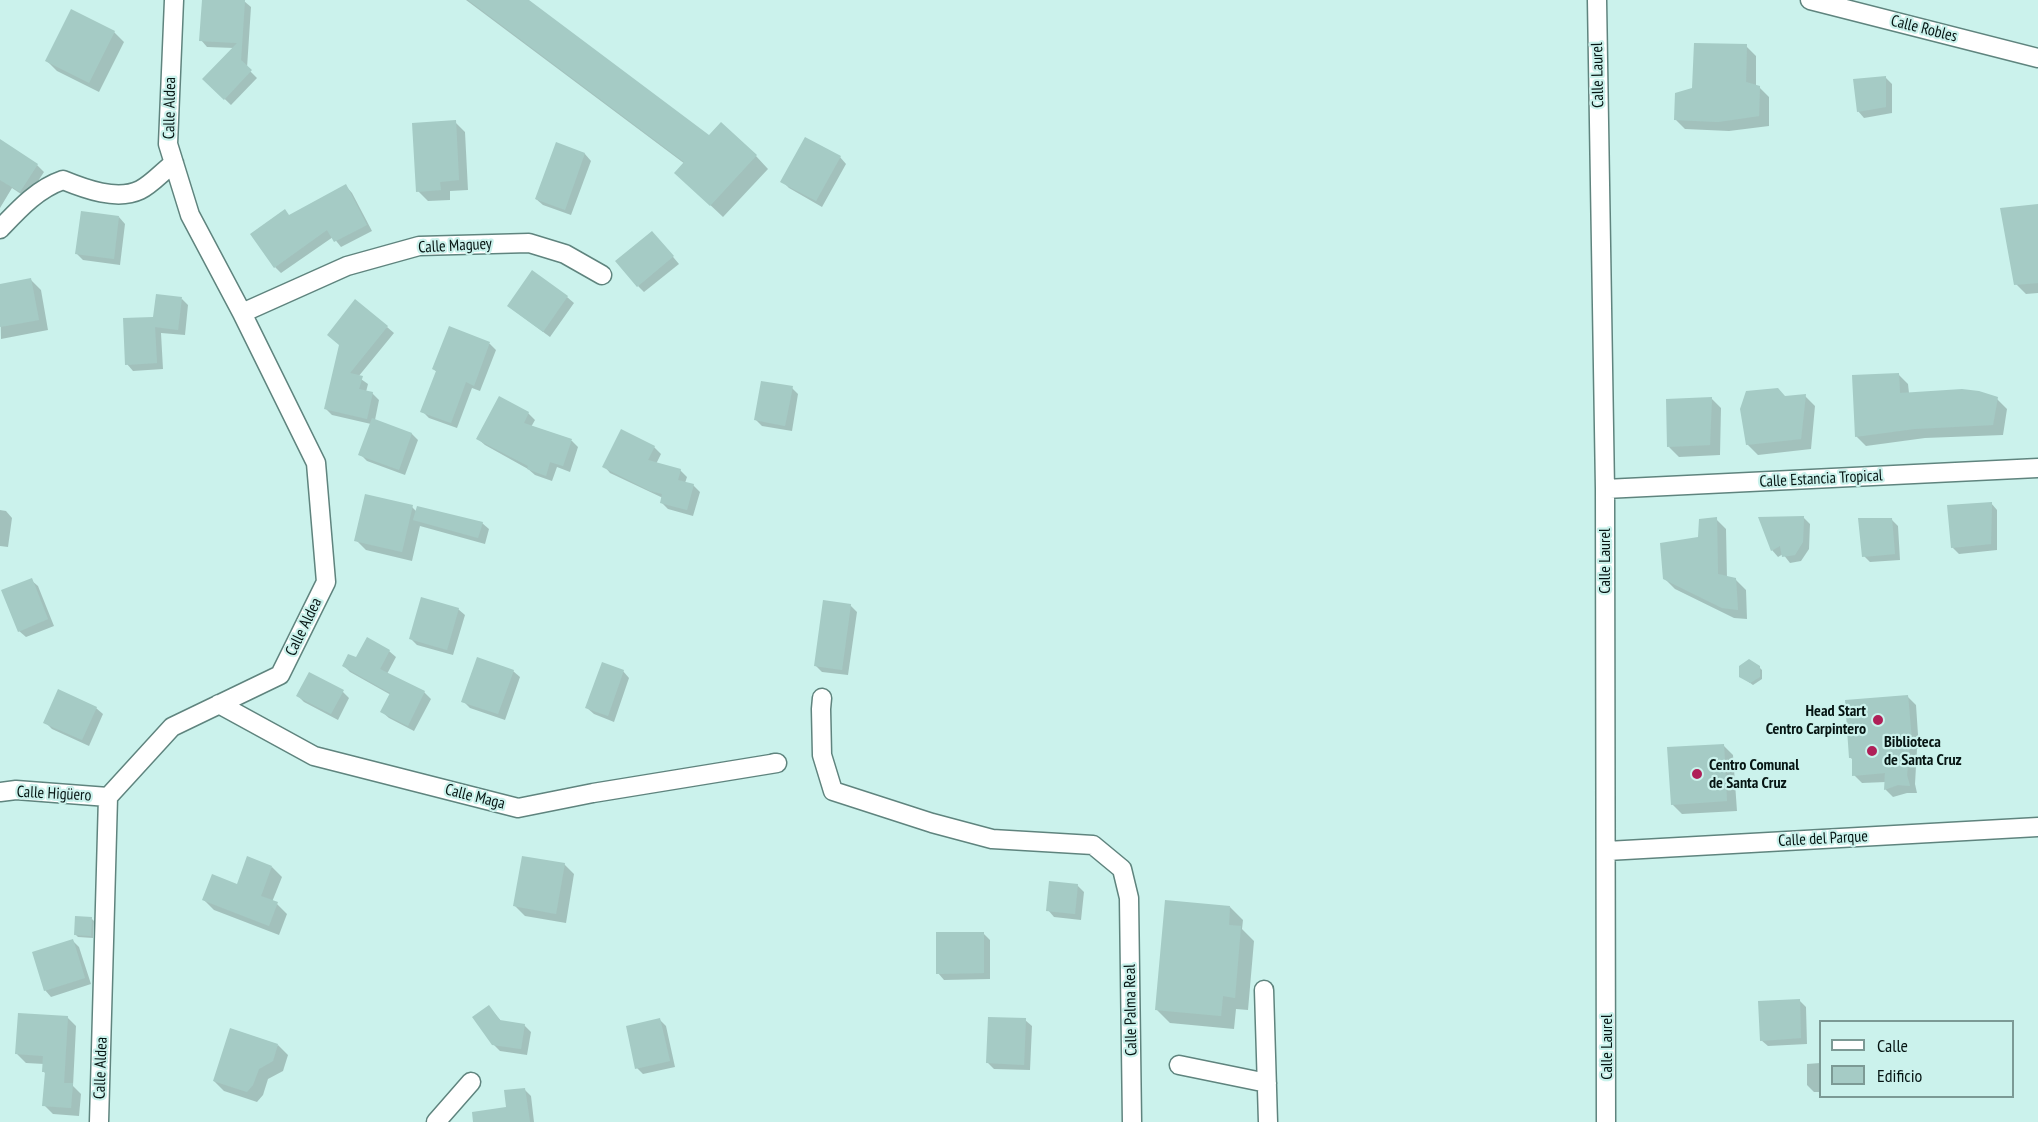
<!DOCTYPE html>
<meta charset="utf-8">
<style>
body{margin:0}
#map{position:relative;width:2038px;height:1122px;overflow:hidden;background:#cbf2ec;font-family:"PT Sans Narrow",sans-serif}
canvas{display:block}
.legend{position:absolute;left:1819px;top:1020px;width:195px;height:78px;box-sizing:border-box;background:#cbf2ec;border:2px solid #7c9a95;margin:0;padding:8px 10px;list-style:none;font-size:18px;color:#061513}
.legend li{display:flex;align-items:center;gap:12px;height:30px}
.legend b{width:30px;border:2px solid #7c9a95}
</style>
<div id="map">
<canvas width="2038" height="1122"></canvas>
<ul class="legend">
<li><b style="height:8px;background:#fff"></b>Calle</li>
<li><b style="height:16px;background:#a5cbc5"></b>Edificio</li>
</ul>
</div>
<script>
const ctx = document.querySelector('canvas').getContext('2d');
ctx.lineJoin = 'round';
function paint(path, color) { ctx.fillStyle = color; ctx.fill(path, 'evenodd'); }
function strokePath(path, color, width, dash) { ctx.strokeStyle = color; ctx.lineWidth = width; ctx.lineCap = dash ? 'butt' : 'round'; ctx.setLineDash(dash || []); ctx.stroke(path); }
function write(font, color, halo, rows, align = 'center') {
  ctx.font = font + ' "PT Sans Narrow",sans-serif'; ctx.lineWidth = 4.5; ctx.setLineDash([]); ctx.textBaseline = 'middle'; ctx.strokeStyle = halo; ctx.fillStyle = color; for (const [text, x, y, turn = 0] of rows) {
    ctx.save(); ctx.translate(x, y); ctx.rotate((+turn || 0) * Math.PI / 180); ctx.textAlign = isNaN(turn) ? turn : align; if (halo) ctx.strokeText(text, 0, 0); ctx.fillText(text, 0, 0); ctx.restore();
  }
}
paint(new Path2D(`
 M 203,0 L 244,1 L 251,7 L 247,68 L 257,78 L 231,105 L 204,79 L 234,48 L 207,47 L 201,40 Z
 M 466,0 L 527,0 L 709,137 L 756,156 L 768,169 L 723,217 L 689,185 L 685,164 Z
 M 114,32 L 124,42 L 99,92 L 57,71 L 47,61 Z
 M 1746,46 L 1756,56 L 1756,86 L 1759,87 L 1769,97 L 1769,126 L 1729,131 L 1685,129 L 1675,119 L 1694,89 Z
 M 1886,78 L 1892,84 L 1892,113 L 1864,118 L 1858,111 Z
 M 455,122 L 465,132 L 468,190 L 450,191 L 450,200 L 428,201 L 418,191 Z
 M 0,141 L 37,165 L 44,172 L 27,198 L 12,188 L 0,208 Z
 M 556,144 L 585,154 L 591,161 L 571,215 L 543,205 L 536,199 Z
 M 840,157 L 846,164 L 822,207 L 789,188 L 782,181 Z
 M 346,186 L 352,193 L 372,231 L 341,247 L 333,237 L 281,273 L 275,267 L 290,216 Z
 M 2038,205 L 2038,293 L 2026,294 L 2016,284 Z
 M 119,217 L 125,224 L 120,265 L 83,260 L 77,254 Z
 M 658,239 L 679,264 L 644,292 L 638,286 Z
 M 31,280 L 41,290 L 48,330 L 1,339 L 0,286 Z
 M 567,297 L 574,303 L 550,337 L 508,306 Z
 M 182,299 L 188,305 L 185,335 L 161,333 L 163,369 L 133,371 L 127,364 L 154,318 Z
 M 387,327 L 394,333 L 358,377 L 368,384 L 366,392 L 372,393 L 379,400 L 375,420 L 412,434 L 418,440 L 405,475 L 367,461 L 360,454 L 371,424 L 332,415 L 326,409 L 341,346 Z
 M 450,328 L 490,344 L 496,350 L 480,391 L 472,388 L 457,428 L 429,418 L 422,411 L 437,372 L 434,369 Z
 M 1898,374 L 1908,384 L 1909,393 L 1997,399 L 2007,409 L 2003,435 L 1925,438 L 1866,446 L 1856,436 Z
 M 792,388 L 798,394 L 792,431 L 762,426 L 755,419 Z
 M 1805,396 L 1815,406 L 1811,449 L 1758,455 L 1747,444 L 1786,398 Z
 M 499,398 L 528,413 L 535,420 L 531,427 L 572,441 L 578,447 L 570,472 L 557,467 L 552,481 L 535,475 L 528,469 L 485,445 L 478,439 Z
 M 1711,398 L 1721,408 L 1720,455 L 1679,457 L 1669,447 Z
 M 654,447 L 661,454 L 656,464 L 680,470 L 687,477 L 685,483 L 693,485 L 700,492 L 693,516 L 668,509 L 662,503 L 663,498 L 610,473 L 604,466 Z
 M 1991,503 L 1997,510 L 1997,550 L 1959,554 L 1952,547 Z
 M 412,507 L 417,512 L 482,523 L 489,529 L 485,544 L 420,526 L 412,561 L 366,550 L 356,540 Z
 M 0,510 L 6,511 L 12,518 L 8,547 L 0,546 Z
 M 1803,517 L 1810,524 L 1809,549 L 1801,561 L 1790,563 L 1783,554 L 1778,557 L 1772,550 Z
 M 1716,519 L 1726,529 L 1727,578 L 1736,580 L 1746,590 L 1747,619 L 1734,618 L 1675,589 L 1665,579 Z
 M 1892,520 L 1898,526 L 1900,560 L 1870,562 L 1864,556 Z
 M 31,580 L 38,586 L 54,626 L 26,637 L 19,631 Z
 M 850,605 L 857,612 L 848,675 L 822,672 L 815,665 Z
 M 458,609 L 465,615 L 453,655 L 417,645 L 411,639 Z
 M 389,651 L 396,657 L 387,674 L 424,692 L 431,699 L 414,731 L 389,718 L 382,712 L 391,695 L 350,672 L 344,666 L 356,659 Z
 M 1759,667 L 1762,670 L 1762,679 L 1753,685 L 1740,676 Z
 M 513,671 L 520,677 L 505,720 L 470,708 L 463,701 Z
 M 623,671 L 629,678 L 614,722 L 594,714 L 587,708 Z
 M 343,692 L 349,698 L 338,720 L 304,702 L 298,696 Z
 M 1907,696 L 1916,705 L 1919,749 L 1917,749 L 1915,784 L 1917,793 L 1907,793 L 1893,797 L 1885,789 L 1886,782 L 1862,783 L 1854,775 L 1853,760 L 1850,757 Z
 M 96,708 L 103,714 L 89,746 L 52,729 L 45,722 Z
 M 1723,745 L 1733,755 L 1737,811 L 1682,814 L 1672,804 Z
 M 564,864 L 574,874 L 566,923 L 525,916 L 515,906 Z
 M 272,867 L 282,877 L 272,902 L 277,904 L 287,914 L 279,935 L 214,910 L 204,900 L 238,886 Z
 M 1077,885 L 1084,892 L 1081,920 L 1054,917 L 1048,910 Z
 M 1230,907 L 1243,920 L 1242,929 L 1254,941 L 1248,1010 L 1236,1009 L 1234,1029 L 1170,1023 L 1157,1010 Z
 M 91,918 L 94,921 L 93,938 L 78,937 L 75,934 Z
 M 983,933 L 990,940 L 990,979 L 944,980 L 938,973 Z
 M 73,941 L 79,947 L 91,984 L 51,997 L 45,990 Z
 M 1799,1000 L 1806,1007 L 1807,1044 L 1768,1046 L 1761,1040 Z
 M 489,1007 L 502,1022 L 524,1025 L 531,1032 L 527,1055 L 500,1051 L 493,1044 Z
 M 67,1017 L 76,1026 L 73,1086 L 81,1094 L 79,1116 L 53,1114 L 44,1105 L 46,1074 L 43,1071 L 44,1064 L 26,1063 L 17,1054 Z
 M 660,1020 L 666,1026 L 675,1067 L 643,1074 L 637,1068 Z
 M 1025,1020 L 1032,1026 L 1030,1070 L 994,1069 L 988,1063 Z
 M 278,1045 L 288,1055 L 283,1071 L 268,1079 L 263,1095 L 257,1102 L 224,1091 L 214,1081 Z
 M 1820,1063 L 1820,1092 L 1814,1092 L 1807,1085 L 1807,1064 Z
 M 524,1089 L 531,1096 L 534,1122 L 484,1122 L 508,1108 Z`), '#0003');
paint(new Path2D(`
 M 202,0 L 245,0 L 241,60 L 252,70 L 224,100 L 202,79 L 237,43 L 199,41 Z
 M 468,0 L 529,0 L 709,135 L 721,122 L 757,155 L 710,206 L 674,173 L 684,162 Z
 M 71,9 L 115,31 L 89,83 L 45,61 Z
 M 1694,43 L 1747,44 L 1746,82 L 1760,86 L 1759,116 L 1718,122 L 1674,120 L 1675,93 L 1692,88 Z
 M 1886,76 L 1886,107 L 1857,112 L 1853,79 Z
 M 456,120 L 459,180 L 440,182 L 441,190 L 416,192 L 412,123 Z
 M 805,137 L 841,156 L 816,201 L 780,182 Z
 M 0,139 L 38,164 L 20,192 L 0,180 Z
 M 556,142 L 585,153 L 565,210 L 535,199 Z
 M 346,184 L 367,225 L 334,242 L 327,230 L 274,268 L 250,234 L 285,209 L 289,215 Z
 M 2038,204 L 2038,283 L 2014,285 L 2000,208 Z
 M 81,211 L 119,216 L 114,259 L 75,254 Z
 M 652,231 L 674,256 L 637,287 L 615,261 Z
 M 532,270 L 568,296 L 543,332 L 507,306 Z
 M 31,278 L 39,320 L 0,327 L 0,284 Z
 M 156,294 L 182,297 L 178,330 L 155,327 L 157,363 L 125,365 L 123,318 L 153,317 Z
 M 355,299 L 388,326 L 350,373 L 363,376 L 359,389 L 373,392 L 367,419 L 324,409 L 339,345 L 327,335 Z
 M 449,326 L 490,342 L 474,386 L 466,382 L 451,423 L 420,412 L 436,371 L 432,369 Z
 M 1899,373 L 1900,393 L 1962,389 L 1979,391 L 1998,397 L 1993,425 L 1914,429 L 1855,437 L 1852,375 Z
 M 761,381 L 793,386 L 785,426 L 754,420 Z
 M 1778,388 L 1785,396 L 1806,394 L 1801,439 L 1746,445 L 1740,409 L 1746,391 Z
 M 499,396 L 529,412 L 524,423 L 572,439 L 563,466 L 550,462 L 546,476 L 527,469 L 528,466 L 476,439 Z
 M 1712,397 L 1710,445 L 1667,447 L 1666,399 Z
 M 372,418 L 412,433 L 399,470 L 358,455 Z
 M 621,429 L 655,446 L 648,460 L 681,469 L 678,480 L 694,484 L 687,510 L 660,503 L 662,494 L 650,491 L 602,467 Z
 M 365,494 L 413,505 L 402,552 L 354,541 Z
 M 1992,502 L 1991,544 L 1951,548 L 1947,505 Z
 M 417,506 L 483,522 L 478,538 L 413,520 Z
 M 1804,516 L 1803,542 L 1795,555 L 1782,557 L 1780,546 L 1771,551 L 1758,517 Z
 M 1717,517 L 1718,574 L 1736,578 L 1738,610 L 1722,608 L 1663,579 L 1660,543 L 1698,537 L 1699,519 Z
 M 1858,518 L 1892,518 L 1895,554 L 1862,557 Z
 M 32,578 L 48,619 L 18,632 L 1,590 Z
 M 421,597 L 459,608 L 447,650 L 409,639 Z
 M 823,600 L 851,604 L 842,670 L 814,666 Z
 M 367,637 L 390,650 L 380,669 L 425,691 L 408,726 L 380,712 L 390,693 L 342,666 L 348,654 L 356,657 Z
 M 477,657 L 514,670 L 498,714 L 461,702 Z
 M 1749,659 L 1760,666 L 1760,677 L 1750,683 L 1739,677 L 1739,666 Z
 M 602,662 L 624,670 L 608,716 L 585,708 Z
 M 309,672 L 344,690 L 331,714 L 296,696 Z
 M 58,689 L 97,707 L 82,740 L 43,723 Z
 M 1908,695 L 1912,741 L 1910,741 L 1907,775 L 1910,786 L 1898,785 L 1884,790 L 1885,773 L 1852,776 L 1852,758 L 1849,758 L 1845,700 Z
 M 1724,744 L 1727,801 L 1671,805 L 1667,747 Z
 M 247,856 L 272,866 L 261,896 L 278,902 L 269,926 L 202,900 L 212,874 L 237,884 Z
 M 522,856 L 565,863 L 556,914 L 513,906 Z
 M 1049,881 L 1078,884 L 1075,914 L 1046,911 Z
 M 1165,900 L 1230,906 L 1229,925 L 1241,926 L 1235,998 L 1223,996 L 1221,1016 L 1155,1010 Z
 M 75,916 L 92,917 L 91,936 L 74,935 Z
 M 936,932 L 984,932 L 984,973 L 936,974 Z
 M 73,939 L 85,978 L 44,991 L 32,952 Z
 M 1800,999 L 1801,1038 L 1760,1041 L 1758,1001 Z
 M 489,1005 L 500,1020 L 525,1024 L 521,1049 L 492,1045 L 472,1017 Z
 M 18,1013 L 68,1016 L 64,1083 L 73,1083 L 71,1108 L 42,1106 L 45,1072 L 42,1072 L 43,1056 L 15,1054 Z
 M 988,1017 L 1026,1018 L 1024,1065 L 986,1063 Z
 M 660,1018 L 670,1061 L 635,1069 L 626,1026 Z
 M 230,1028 L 278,1044 L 273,1061 L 259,1069 L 253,1085 L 247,1092 L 213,1081 Z
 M 525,1088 L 530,1122 L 473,1122 L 472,1112 L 506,1107 L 504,1090 Z`), '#a5cbc5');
const minor = new Path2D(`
 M 1597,0 L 1605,489 L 1606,1122
 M 1810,0 L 2038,58
 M 0,229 C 19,209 37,189 63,180 C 85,189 117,201 140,190 C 152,184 163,171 174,163
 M 242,313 L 347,266 L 419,246 L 529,243 L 565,254 L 602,275
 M 1605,489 L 2038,468
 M 822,698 L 821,709 L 822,755 L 833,791 L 932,823 L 992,839 L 1093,845 L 1122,869 L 1129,898 L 1132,1122
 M 219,704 L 314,756 L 518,808 L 593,793 L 777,763 L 774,763
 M 0,792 L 16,790 L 108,797
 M 1607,851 L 2038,827
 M 1264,990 L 1268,1122
 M 1179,1065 L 1267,1083
 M 99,1122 L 108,797 L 172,727 L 280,675 L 326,582 L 316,463 L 242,313 L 190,215 L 168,144 L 174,0
 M 436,1122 L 471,1082`);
strokePath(minor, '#5f847e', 21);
strokePath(minor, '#fff', 18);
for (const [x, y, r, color] of [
 [1878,720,6,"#af2058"],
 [1872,751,6,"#af2058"],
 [1697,774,6,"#af2058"]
]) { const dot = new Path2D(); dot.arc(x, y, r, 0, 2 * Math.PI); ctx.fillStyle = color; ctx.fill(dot); strokePath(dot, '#cbf2ec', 2); }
write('16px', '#061513', '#cbf2ec', [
 ["Calle Robles",1924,29,14],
 ["Calle Laurel",1598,75,-91],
 ["Calle Aldea",170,108,-89],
 ["Calle Maguey",455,246,-3],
 ["Calle Estancia Tropical",1821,479,-3],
 ["Calle Laurel",1605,561,-90],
 ["Calle Aldea",304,627,-64],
 ["Calle Higüero",54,794,3],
 ["Calle Maga",475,797,14],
 ["Calle del Parque",1823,839,-3],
 ["Calle Palma Real",1131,1010,-91],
 ["Calle Laurel",1607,1047,-90],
 ["Calle Aldea",101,1068,-88]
]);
write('bold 16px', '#061513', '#cbf2ec', [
 ["Head Start",1866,711,"right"],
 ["Centro Carpintero",1866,729,"right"],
 ["Biblioteca",1884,742],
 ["de Santa Cruz",1884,760],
 ["Centro Comunal",1709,765],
 ["de Santa Cruz",1709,783]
], 'left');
</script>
